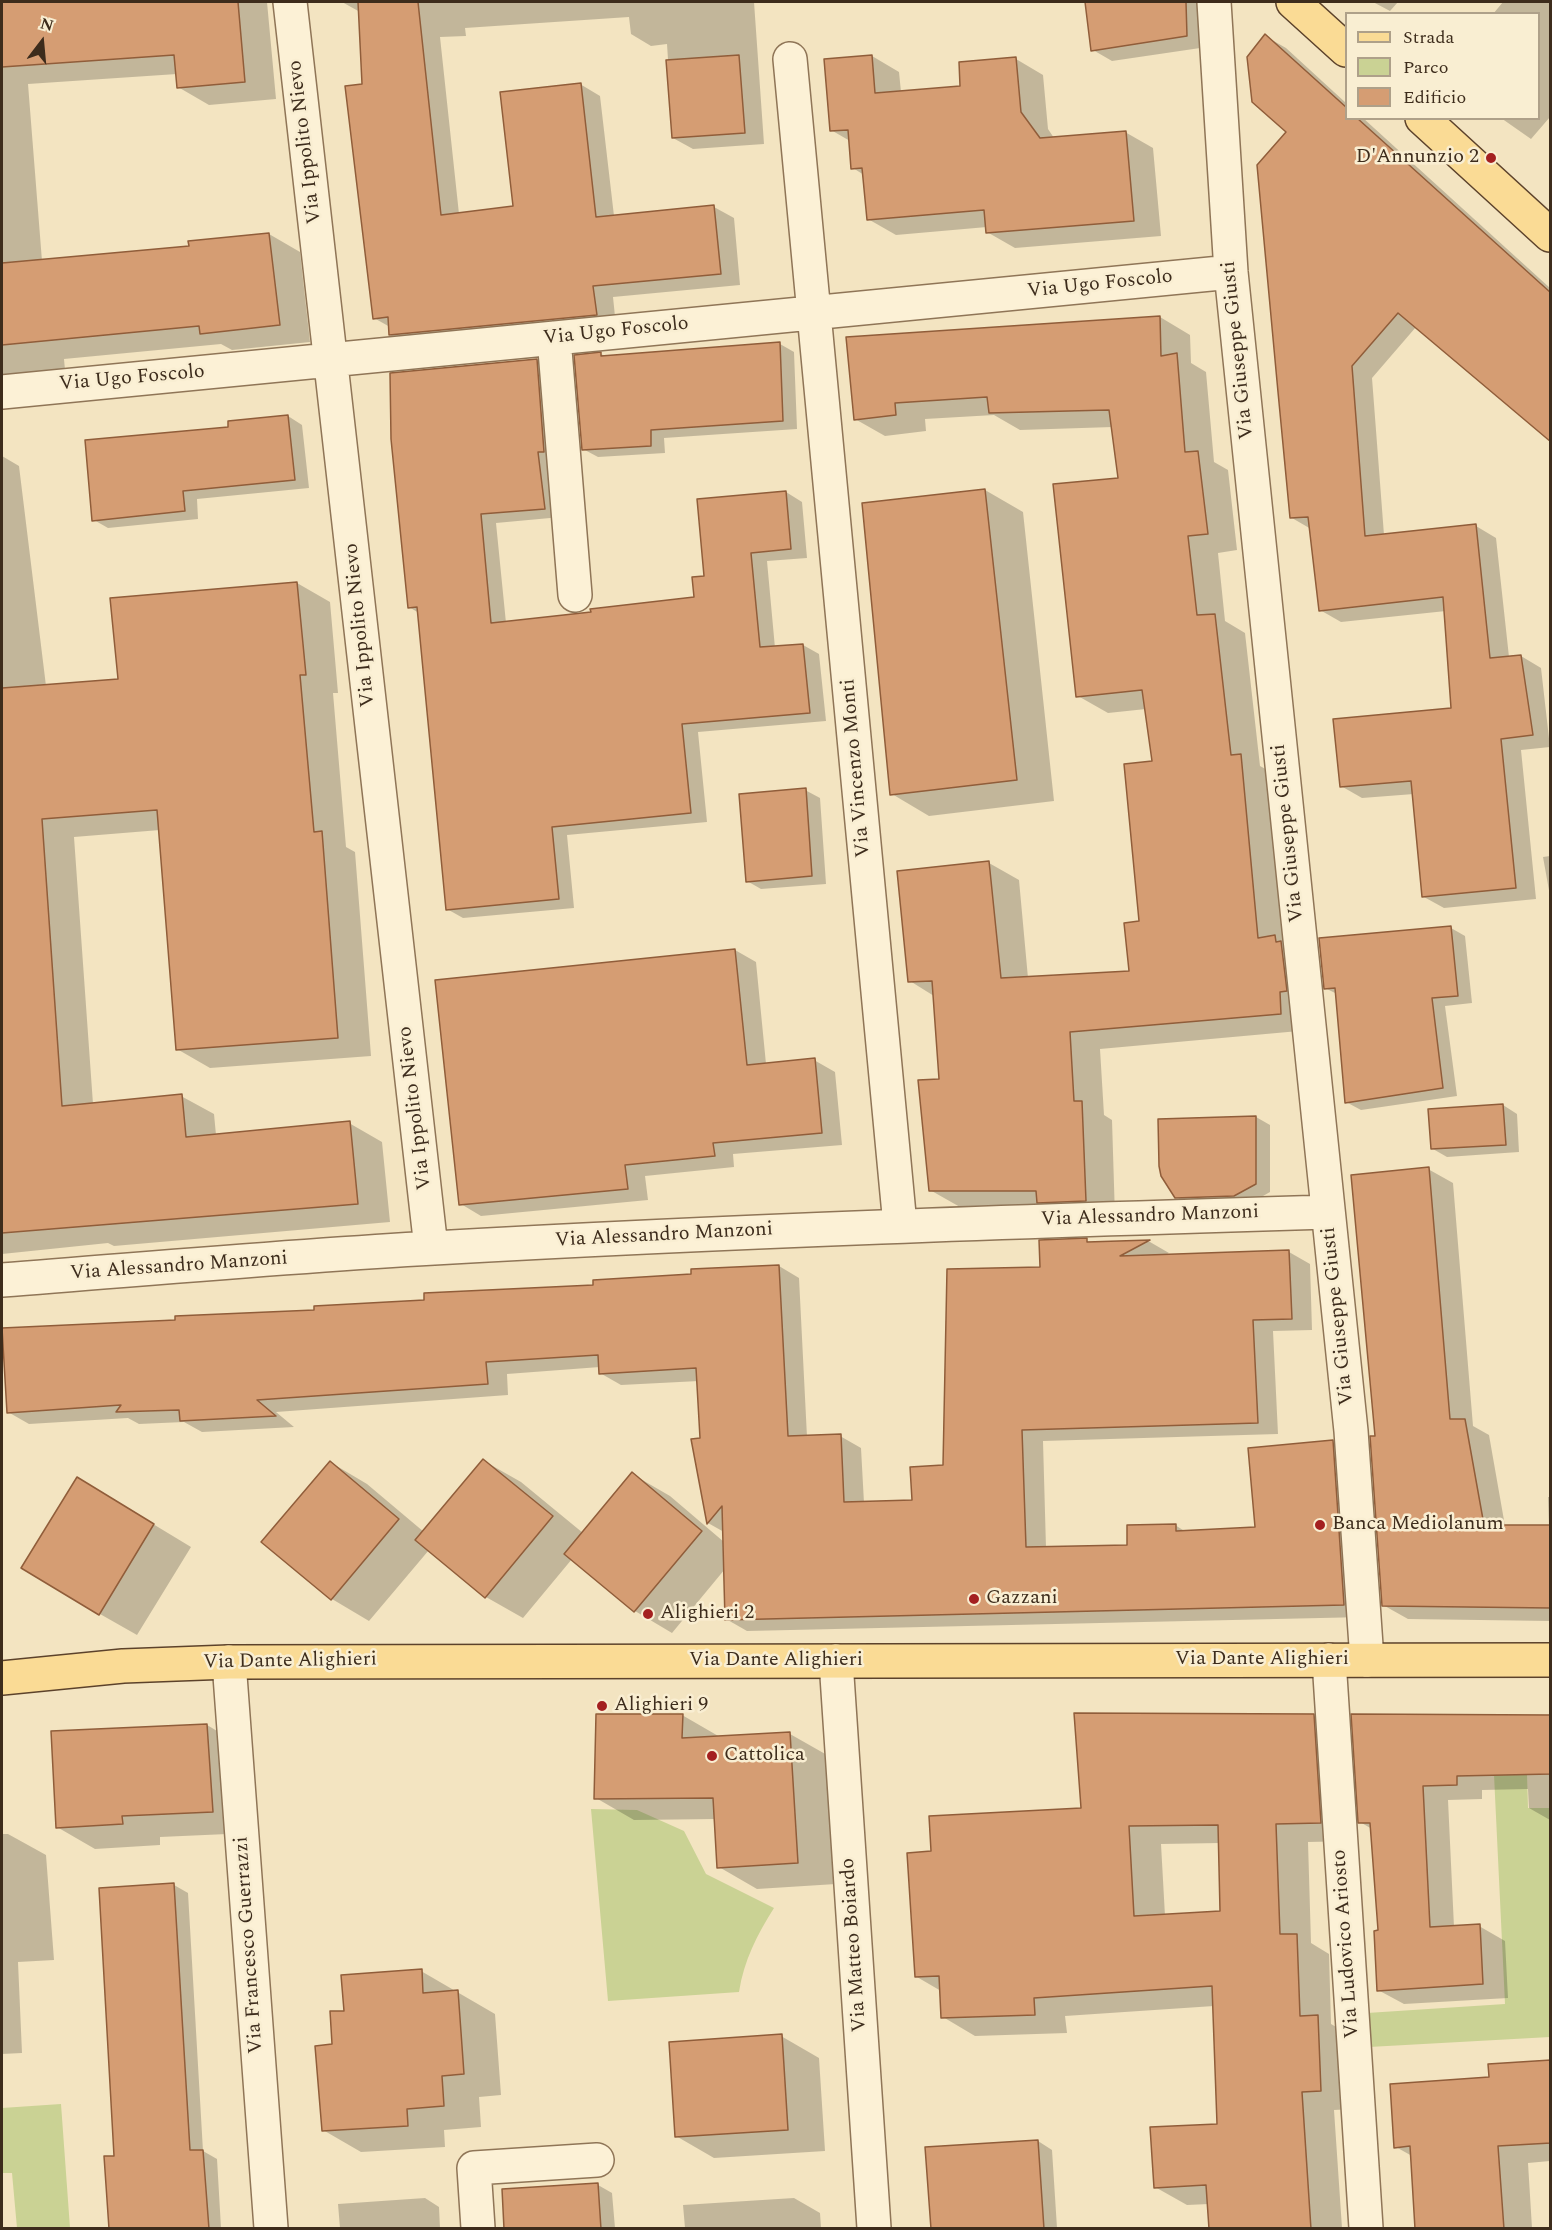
<!DOCTYPE html>
<style>
body{margin:0}
#map{position:relative;width:1552px;height:2230px;overflow:hidden;background:#f3e4c1;font-family:Spectral,serif}
canvas{display:block}
.frame{position:absolute;inset:0;border:3px solid #3d2c1c;pointer-events:none}
.legend{position:absolute;left:1345px;top:12px;width:195px;height:108px;box-sizing:border-box;background:#f9eed2;border:2px solid #aea089;margin:0;padding:8px 10px;list-style:none;font-size:18px;color:#3d2c1c}
.legend li{display:flex;align-items:center;gap:12px;height:30px}
.legend b{width:30px;border:2px solid #aea089}
.north{position:absolute;left:12px;top:12px;width:60px;height:60px;-webkit-text-stroke:4px #f9eed2;paint-order:stroke;rotate:16deg;font-size:16px;font-weight:700;line-height:24px;text-align:center;color:#3d2c1c}
.north::after{content:'';display:block;margin:auto;width:21px;height:27px;background:#3d2c1c;clip-path:polygon(50% 0,100% 100%,50% 72%,0 100%)}
</style>
<div id="map">
<canvas width="1552" height="2230"></canvas>
<div class="frame"></div>
<ul class="legend">
<li><b style="height:8px;background:#fadb95"></b>Strada</li>
<li><b style="height:16px;background:#cad294"></b>Parco</li>
<li><b style="height:16px;background:#d59d73"></b>Edificio</li>
</ul>
<div class="north">N</div>
</div>
<script>
const ctx = document.querySelector('canvas').getContext('2d');
ctx.lineJoin = 'round';
function paint(path, color) { ctx.fillStyle = color; ctx.fill(path, 'evenodd'); }
function strokePath(path, color, width, dash) { ctx.strokeStyle = color; ctx.lineWidth = width; ctx.lineCap = dash ? 'butt' : 'round'; ctx.setLineDash(dash || []); ctx.stroke(path); }
function write(font, color, halo, rows, align = 'center') {
  ctx.font = font + ' Spectral,serif'; ctx.lineWidth = 5; ctx.setLineDash([]); ctx.textBaseline = 'middle'; ctx.strokeStyle = halo; ctx.fillStyle = color; for (const [text, x, y, turn = 0] of rows) {
    ctx.save(); ctx.translate(x, y); ctx.rotate((+turn || 0) * Math.PI / 180); ctx.textAlign = isNaN(turn) ? turn : align; if (halo) ctx.strokeText(text, 0, 0); ctx.fillText(text, 0, 0); ctx.restore();
  }
}
paint(new Path2D(`
 M 1527,1774 L 1528,1808 L 1550,1808 L 1550,2037 L 1369,2047 L 1367,2013 L 1505,2004 L 1494,1775 Z
 M 591,1809 L 637,1810 L 684,1831 L 706,1874 L 774,1908 C 757,1935 744,1960 739,1992 L 608,2001 Z
 M 61,2104 L 70,2228 L 17,2228 L 12,2173 L 2,2173 L 2,2108 Z`), '#cad294');
paint(new Path2D(`
 M 2,2 L 267,2 L 276,99 L 209,105 L 178,87 L 177,74 L 28,84 L 42,261 L 190,247 L 269,234 L 300,252 L 310,342 L 232,350 L 221,344 L 64,359 L 65,370 L 2,376 Z
 M 342,2 L 754,2 L 764,144 L 693,149 L 673,138 L 667,44 L 651,46 L 631,34 L 629,17 L 465,28 L 466,36 L 440,37 L 459,214 L 515,208 L 580,84 L 600,96 L 614,216 L 714,207 L 734,218 L 740,285 L 613,297 L 616,326 L 410,346 L 390,335 L 390,327 L 374,318 L 360,12 Z
 M 1086,2 L 1205,2 L 1207,47 L 1112,61 L 1093,50 Z
 M 1373,2 L 1398,2 L 1390,11 Z
 M 1503,2 L 1550,2 L 1550,117 L 1531,139 L 1501,118 L 1538,118 L 1538,14 L 1493,14 Z
 M 1265,36 L 1286,48 L 1346,103 L 1346,118 L 1363,118 L 1550,288 L 1550,440 L 1416,327 L 1372,378 L 1384,535 L 1476,526 L 1496,538 L 1509,657 L 1521,656 L 1541,668 L 1550,747 L 1521,750 L 1536,899 L 1444,908 L 1424,897 L 1414,794 L 1362,798 L 1341,786 L 1452,709 L 1446,611 L 1341,622 L 1320,610 L 1311,529 L 1292,518 L 1288,132 Z
 M 872,56 L 899,72 L 901,92 L 962,87 L 1016,59 L 1043,75 L 1048,129 L 1054,138 L 1125,132 L 1153,148 L 1161,236 L 1015,248 L 987,232 L 987,227 L 896,235 L 868,219 L 864,175 L 853,168 L 850,141 L 831,130 Z
 M 1160,317 L 1190,335 L 1191,363 L 1206,372 L 1214,462 L 1228,470 L 1237,550 L 1218,553 L 1225,621 L 1245,633 L 1260,766 L 1271,772 L 1310,1030 L 1100,1049 L 1104,1115 L 1112,1120 L 1115,1217 L 1048,1207 L 960,1207 L 930,1190 L 941,1081 L 934,996 L 910,981 L 989,863 L 1019,880 L 1028,978 L 1130,972 L 1140,922 L 1153,763 L 1146,709 L 1108,713 L 1078,696 L 1119,479 L 1113,427 L 1020,430 L 994,415 L 925,419 L 926,431 L 885,436 L 855,419 L 847,339 Z
 M 780,344 L 794,352 L 797,429 L 664,438 L 665,453 L 598,457 L 583,449 L 601,354 L 607,357 Z
 M 537,360 L 553,369 L 561,517 L 496,523 L 506,623 L 696,599 L 706,578 L 786,492 L 802,502 L 807,558 L 767,561 L 775,648 L 803,645 L 819,654 L 826,721 L 698,732 L 707,822 L 567,835 L 574,908 L 463,918 L 447,909 L 419,613 L 409,607 Z
 M 288,416 L 302,425 L 309,488 L 197,499 L 198,519 L 108,528 L 94,520 L 230,428 Z
 M 2,456 L 19,466 L 46,686 L 119,680 L 297,583 L 330,602 L 338,693 L 333,693 L 346,847 L 355,852 L 371,1056 L 210,1068 L 177,1049 L 160,830 L 74,837 L 93,1104 L 181,1096 L 214,1114 L 216,1135 L 349,1123 L 382,1142 L 390,1222 L 114,1246 L 108,1243 L 2,1254 Z
 M 985,490 L 1023,512 L 1054,801 L 929,816 L 892,794 L 864,504 Z
 M 805,790 L 820,798 L 826,884 L 761,889 L 747,881 Z
 M 1550,856 L 1550,896 L 1543,857 Z
 M 1451,928 L 1465,936 L 1472,1003 L 1445,1006 L 1457,1096 L 1361,1110 L 1346,1102 L 1337,994 L 1325,988 Z
 M 735,950 L 756,962 L 766,1064 L 814,1060 L 835,1072 L 842,1145 L 733,1154 L 734,1167 L 645,1176 L 648,1200 L 481,1216 L 461,1204 L 436,981 Z
 M 1503,1105 L 1517,1114 L 1519,1152 L 1447,1157 L 1433,1149 Z
 M 1256,1117 L 1270,1125 L 1270,1192 L 1249,1204 L 1191,1205 L 1176,1197 Z
 M 1428,1169 L 1453,1183 L 1473,1426 L 1489,1435 L 1505,1526 L 1549,1526 L 1548,1497 L 1550,1497 L 1550,1621 L 1408,1619 L 1383,1605 L 1377,1437 Z
 M 1040,1242 L 1150,1242 L 1169,1253 L 1163,1256 L 1289,1252 L 1310,1264 L 1312,1330 L 1273,1331 L 1278,1434 L 1043,1441 L 1046,1548 L 1129,1547 L 1175,1525 L 1186,1532 L 1257,1529 L 1332,1441 L 1353,1453 L 1365,1617 L 747,1631 L 726,1619 L 725,1569 L 672,1633 L 635,1611 L 572,1559 L 523,1618 L 486,1597 L 429,1550 L 369,1621 L 332,1599 L 263,1542 L 330,1462 L 367,1484 L 424,1532 L 484,1461 L 521,1482 L 583,1533 L 632,1474 L 670,1496 L 724,1542 L 724,1532 L 708,1523 L 693,1440 L 702,1440 L 699,1381 L 621,1385 L 600,1373 L 600,1367 L 507,1374 L 508,1395 L 276,1412 L 294,1427 L 202,1432 L 184,1422 L 139,1424 L 128,1418 L 29,1424 L 8,1412 L 176,1322 L 595,1287 L 779,1266 L 799,1278 L 807,1437 L 840,1436 L 861,1448 L 864,1503 L 913,1502 L 945,1467 L 1042,1268 Z
 M 115,1501 L 191,1547 L 137,1635 L 100,1614 Z
 M 682,1715 L 720,1737 L 790,1734 L 827,1755 L 836,1884 L 757,1889 L 719,1867 L 716,1819 L 634,1820 L 596,1798 Z
 M 1313,1715 L 1346,1734 L 1353,1841 L 1308,1842 L 1311,1943 L 1329,1954 L 1331,2024 L 1350,2035 L 1353,2109 L 1334,2110 L 1342,2228 L 1210,2228 L 1209,2204 L 1187,2205 L 1155,2187 L 1219,2126 L 1214,2006 L 1065,2016 L 1067,2033 L 975,2036 L 943,2017 L 941,1991 L 917,1977 L 933,1852 L 1082,1809 ZM 1220,1843 L 1222,1912 L 1165,1916 L 1161,1844 Z
 M 1353,1716 L 1550,1716 L 1550,1820 L 1529,1808 L 1528,1789 L 1482,1790 L 1482,1799 L 1448,1800 L 1454,1927 L 1479,1926 L 1505,1941 L 1508,1998 L 1404,2004 L 1378,1990 L 1380,1932 L 1372,1829 L 1360,1822 Z
 M 207,1725 L 244,1747 L 250,1833 L 160,1837 L 160,1845 L 95,1849 L 57,1827 Z
 M 2,1834 L 8,1834 L 46,1855 L 54,1960 L 18,1962 L 22,2053 L 2,2054 Z
 M 174,1885 L 188,1893 L 203,2151 L 217,2159 L 221,2228 L 111,2228 L 115,2157 Z
 M 421,1971 L 495,2014 L 501,2095 L 479,2097 L 481,2127 L 444,2130 L 445,2147 L 361,2152 L 323,2130 L 333,2045 L 345,2012 Z
 M 781,2036 L 819,2058 L 825,2151 L 714,2158 L 676,2136 Z
 M 1550,2061 L 1550,2161 L 1528,2163 L 1532,2228 L 1417,2228 L 1412,2156 L 1396,2147 L 1490,2079 Z
 M 1038,2141 L 1052,2150 L 1057,2228 L 932,2228 Z
 M 598,2185 L 612,2193 L 615,2228 L 506,2228 Z
 M 425,2198 L 439,2207 L 440,2228 L 340,2228 L 338,2204 Z
 M 794,2198 L 820,2213 L 821,2228 L 685,2228 L 683,2205 Z`), '#0003');
const building = new Path2D(`
 M 2,2 L 238,2 L 245,82 L 177,88 L 174,55 L 2,67 Z
 M 358,2 L 418,2 L 441,215 L 513,206 L 500,92 L 581,83 L 596,217 L 714,205 L 721,274 L 593,286 L 597,315 L 389,335 L 388,317 L 373,319 L 345,86 L 362,84 Z
 M 1085,2 L 1186,2 L 1187,36 L 1091,51 Z
 M 1265,34 L 1347,108 L 1347,118 L 1357,118 L 1551,293 L 1551,442 L 1398,313 L 1352,366 L 1365,536 L 1476,524 L 1490,658 L 1521,655 L 1533,735 L 1501,739 L 1516,888 L 1422,897 L 1411,781 L 1340,787 L 1333,719 L 1451,708 L 1443,597 L 1319,611 L 1308,517 L 1290,518 L 1278,392 L 1257,165 L 1286,132 L 1252,102 L 1247,57 Z
 M 739,55 L 745,133 L 672,138 L 666,60 Z
 M 872,55 L 875,93 L 960,86 L 959,62 L 1016,57 L 1021,112 L 1040,138 L 1126,131 L 1134,221 L 986,233 L 984,210 L 867,220 L 862,168 L 851,169 L 848,130 L 830,131 L 824,59 Z
 M 269,233 L 280,325 L 200,334 L 199,326 L 2,345 L 2,263 L 189,246 L 188,241 Z
 M 1160,316 L 1161,356 L 1177,353 L 1185,452 L 1198,451 L 1208,534 L 1188,536 L 1197,615 L 1215,614 L 1231,755 L 1241,754 L 1258,938 L 1275,935 L 1276,942 L 1281,941 L 1287,991 L 1280,992 L 1281,1014 L 1070,1032 L 1074,1101 L 1082,1101 L 1086,1201 L 1037,1203 L 1036,1191 L 929,1191 L 918,1080 L 939,1079 L 932,981 L 908,982 L 897,871 L 989,861 L 1001,978 L 1129,971 L 1124,923 L 1139,921 L 1124,764 L 1152,761 L 1142,690 L 1076,697 L 1053,484 L 1118,478 L 1109,410 L 989,413 L 987,397 L 895,403 L 896,415 L 854,420 L 846,337 Z
 M 780,342 L 783,421 L 651,430 L 651,446 L 582,450 L 574,355 L 601,352 L 601,356 Z
 M 537,359 L 544,452 L 538,452 L 545,509 L 481,514 L 491,623 L 591,612 L 590,609 L 694,597 L 692,577 L 704,576 L 697,499 L 786,491 L 791,549 L 751,553 L 760,647 L 803,644 L 810,713 L 682,724 L 691,813 L 552,827 L 559,899 L 446,910 L 417,607 L 408,608 L 391,439 L 390,373 Z
 M 288,415 L 295,480 L 183,491 L 185,511 L 92,521 L 85,440 L 228,427 L 228,421 Z
 M 985,489 L 1017,780 L 890,795 L 862,503 Z
 M 297,582 L 306,675 L 300,675 L 314,832 L 322,831 L 338,1038 L 176,1050 L 157,810 L 42,819 L 62,1106 L 182,1094 L 186,1137 L 350,1121 L 358,1204 L 2,1233 L 2,688 L 118,679 L 110,598 Z
 M 806,788 L 812,876 L 746,882 L 739,794 Z
 M 1451,926 L 1458,996 L 1432,998 L 1443,1088 L 1345,1103 L 1335,988 L 1324,989 L 1319,938 Z
 M 735,949 L 747,1065 L 815,1058 L 822,1133 L 713,1143 L 715,1156 L 625,1165 L 628,1189 L 459,1205 L 435,980 Z
 M 1503,1104 L 1506,1145 L 1431,1149 L 1428,1109 Z
 M 1256,1116 L 1256,1184 L 1234,1196 L 1175,1198 L 1161,1176 L 1159,1166 L 1158,1119 Z
 M 1429,1167 L 1450,1419 L 1465,1419 L 1484,1525 L 1551,1525 L 1551,1608 L 1382,1606 L 1370,1436 L 1375,1436 L 1351,1175 Z
 M 1087,1238 L 1087,1242 L 1150,1240 L 1120,1256 L 1289,1250 L 1292,1319 L 1253,1320 L 1258,1423 L 1022,1430 L 1026,1547 L 1127,1545 L 1127,1525 L 1176,1524 L 1176,1531 L 1255,1527 L 1248,1448 L 1333,1440 L 1344,1605 L 725,1620 L 722,1506 L 707,1524 L 691,1439 L 700,1438 L 696,1368 L 599,1374 L 598,1355 L 486,1362 L 488,1384 L 257,1400 L 276,1416 L 180,1421 L 179,1410 L 116,1412 L 121,1405 L 7,1413 L 2,1328 L 175,1320 L 175,1316 L 314,1310 L 314,1306 L 424,1300 L 424,1293 L 593,1285 L 593,1280 L 691,1274 L 691,1269 L 779,1265 L 788,1436 L 841,1434 L 844,1502 L 912,1500 L 910,1467 L 943,1465 L 947,1269 L 1040,1267 L 1039,1240 Z
 M 483,1459 L 553,1516 L 485,1598 L 415,1540 Z
 M 330,1461 L 399,1519 L 331,1600 L 261,1542 Z
 M 632,1472 L 702,1531 L 634,1612 L 564,1554 Z
 M 77,1477 L 154,1524 L 99,1615 L 21,1568 Z
 M 1074,1713 L 1314,1714 L 1321,1823 L 1276,1824 L 1280,1934 L 1297,1934 L 1300,2016 L 1318,2015 L 1321,2091 L 1302,2092 L 1311,2229 L 1209,2229 L 1206,2185 L 1154,2188 L 1150,2127 L 1217,2124 L 1212,1986 L 1034,1998 L 1035,2015 L 941,2018 L 939,1976 L 915,1977 L 907,1853 L 931,1851 L 929,1816 L 1081,1808 ZM 1218,1825 L 1220,1911 L 1134,1916 L 1129,1826 Z
 M 596,1714 L 683,1714 L 682,1738 L 790,1732 L 798,1863 L 717,1868 L 713,1798 L 594,1799 Z
 M 1351,1714 L 1551,1715 L 1551,1774 L 1457,1776 L 1457,1785 L 1423,1786 L 1430,1927 L 1480,1924 L 1483,1984 L 1377,1991 L 1374,1931 L 1378,1930 L 1370,1823 L 1358,1823 Z
 M 207,1724 L 213,1812 L 122,1816 L 123,1824 L 56,1828 L 51,1731 Z
 M 174,1883 L 190,2150 L 203,2150 L 209,2229 L 109,2229 L 104,2156 L 114,2156 L 99,1888 Z
 M 422,1969 L 423,1993 L 458,1990 L 464,2074 L 442,2076 L 444,2106 L 407,2109 L 408,2126 L 322,2131 L 315,2046 L 332,2044 L 330,2011 L 344,2011 L 341,1975 Z
 M 782,2034 L 788,2130 L 675,2137 L 669,2042 Z
 M 1551,2060 L 1551,2143 L 1498,2146 L 1504,2229 L 1415,2229 L 1410,2146 L 1394,2148 L 1390,2084 L 1489,2077 L 1488,2064 Z
 M 1038,2140 L 1044,2229 L 931,2229 L 925,2147 Z
 M 598,2183 L 601,2229 L 504,2229 L 502,2189 Z`);
paint(building, '#d59d73');
strokePath(building, '#905d3a', 1.5);
const minor = new Path2D(`
 M 290,2 L 431,1248
 M 1214,2 L 1231,272 L 1351,1431 L 1367,1660
 M 790,59 L 900,1225
 M 554,338 L 575,595
 M 2,392 L 1231,272
 M 2,1280 C 146,1269 290,1256 434,1248 C 732,1231 1030,1221 1328,1212
 M 1329,1660 L 1366,2228
 M 836,1661 L 874,2228
 M 229,1662 L 271,2228
 M 478,2228 L 474,2168 L 597,2160`);
const major = new Path2D(`
 M 1293,2 L 1346,50
 M 1422,118 L 1550,235
 M 2,1678 L 123,1666 L 229,1662 L 1550,1660`);
strokePath(minor, '#8f7557', 36);
strokePath(major, '#5c422b', 36);
strokePath(minor, '#fcf1d6', 33);
strokePath(major, '#fadb95', 33);
for (const [x, y, r, color] of [
 [1491,158,6,"#a42020"],
 [1320,1525,6,"#a42020"],
 [974,1599,6,"#a42020"],
 [648,1614,6,"#a42020"],
 [602,1706,6,"#a42020"],
 [712,1756,6,"#a42020"]
]) { const dot = new Path2D(); dot.arc(x, y, r, 0, 2 * Math.PI); ctx.fillStyle = color; ctx.fill(dot); strokePath(dot, '#f9eed2', 2); }
write('20px', '#3d2c1c', '#f9eed2', [
 ["Via Ippolito Nievo",306,142,-97],
 ["Via Ugo Foscolo",1100,285,-6],
 ["Via Ugo Foscolo",616,332,-6],
 ["Via Giuseppe Giusti",1239,350,-96],
 ["Via Ugo Foscolo",132,379,-5],
 ["Via Ippolito Nievo",361,625,-96],
 ["Via Vincenzo Monti",857,768,-95],
 ["Via Giuseppe Giusti",1289,833,-96],
 ["Via Ippolito Nievo",416,1108,-97],
 ["Via Alessandro Manzoni",1150,1217,-2],
 ["Via Alessandro Manzoni",664,1236,-3],
 ["Via Alessandro Manzoni",179,1267,-4],
 ["Via Giuseppe Giusti",1339,1316,-96],
 ["Via Dante Alighieri",1262,1660],
 ["Via Dante Alighieri",776,1661],
 ["Via Dante Alighieri",290,1662,-1],
 ["Via Ludovico Ariosto",1347,1944,-94],
 ["Via Francesco Guerrazzi",250,1945,-94],
 ["Via Matteo Boiardo",855,1945,-94]
]);
write('20px', '#3d2c1c', '#f9eed2', [
 ["D'Annunzio 2",1479,158,"right"],
 ["Banca Mediolanum",1332,1525],
 ["Gazzani",986,1599],
 ["Alighieri 2",660,1614],
 ["Alighieri 9",614,1706],
 ["Cattolica",724,1756]
], 'left');
</script>
